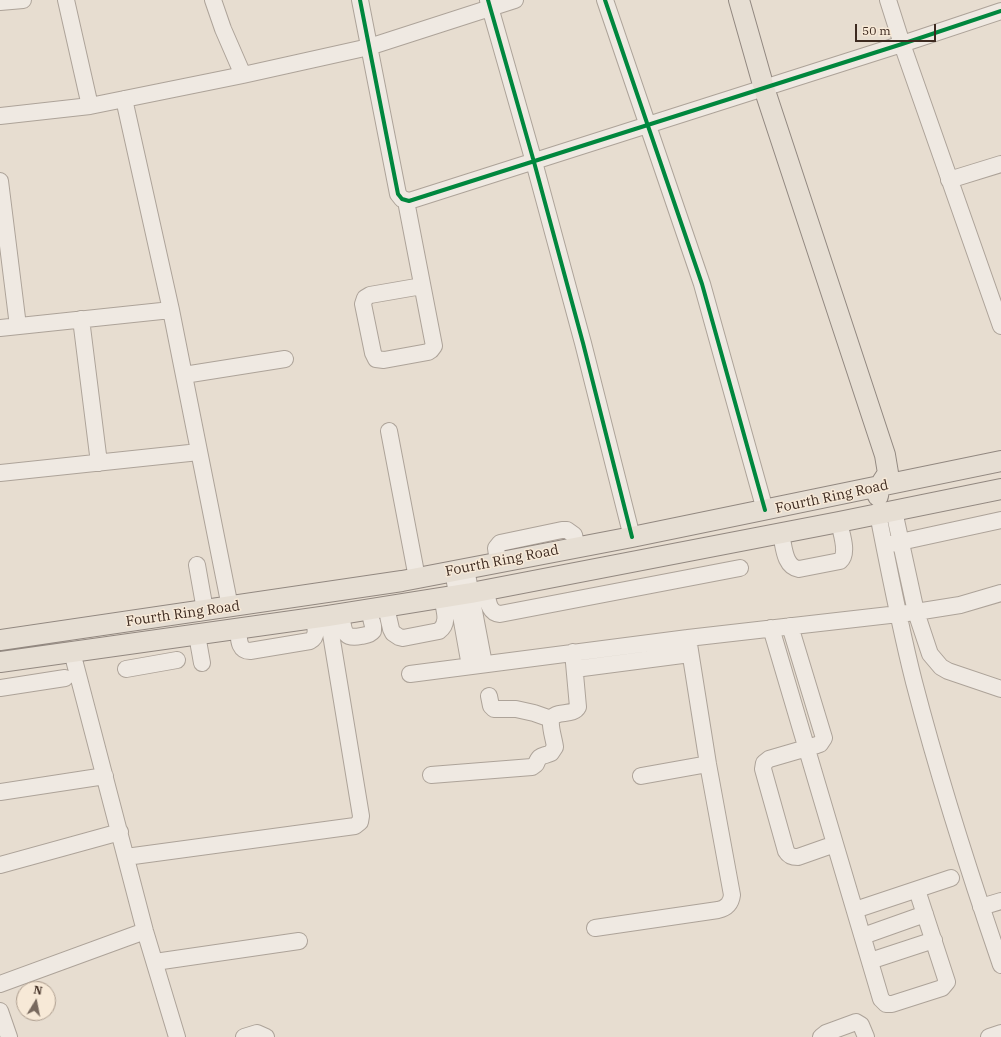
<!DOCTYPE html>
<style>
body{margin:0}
#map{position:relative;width:1001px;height:1037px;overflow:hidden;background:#e7ddd0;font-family:"IBM Plex Serif",serif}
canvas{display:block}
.north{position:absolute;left:16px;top:981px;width:40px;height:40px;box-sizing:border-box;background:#f7e9d7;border:1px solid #ad9d8e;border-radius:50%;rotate:10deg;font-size:11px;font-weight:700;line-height:16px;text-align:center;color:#3d2a20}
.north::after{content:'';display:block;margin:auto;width:14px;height:18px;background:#78695e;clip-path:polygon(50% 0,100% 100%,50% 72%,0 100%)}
.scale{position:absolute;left:855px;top:24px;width:81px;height:18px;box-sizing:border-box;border:2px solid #3d2a20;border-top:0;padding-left:5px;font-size:12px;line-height:14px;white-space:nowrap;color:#3d2a20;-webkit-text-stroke:3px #f7e9d7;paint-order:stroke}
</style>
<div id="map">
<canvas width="1001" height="1037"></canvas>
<div class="north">N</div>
<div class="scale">50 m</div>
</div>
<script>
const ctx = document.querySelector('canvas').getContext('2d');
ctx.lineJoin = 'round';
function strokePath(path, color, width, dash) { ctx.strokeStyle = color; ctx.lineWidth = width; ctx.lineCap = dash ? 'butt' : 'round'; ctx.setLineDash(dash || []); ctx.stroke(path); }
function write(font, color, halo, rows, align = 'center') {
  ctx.font = font + ' "IBM Plex Serif",serif'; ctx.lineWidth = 3; ctx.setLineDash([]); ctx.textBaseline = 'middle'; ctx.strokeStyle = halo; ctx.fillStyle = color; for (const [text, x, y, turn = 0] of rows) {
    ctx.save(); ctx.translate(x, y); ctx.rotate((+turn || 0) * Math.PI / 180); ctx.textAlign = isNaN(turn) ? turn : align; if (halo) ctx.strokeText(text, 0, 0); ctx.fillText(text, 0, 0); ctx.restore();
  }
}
const minor = new Path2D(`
 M 66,0 L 90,106
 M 213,0 L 223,29 L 243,75
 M 360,0 L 398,194 L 402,199 L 409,201 L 902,44 L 1001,11
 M 488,0 L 534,162 L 583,343 L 632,537
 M 605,0 L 702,284 L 765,510
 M 888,0 L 902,44 L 1001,326
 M 0,2 L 23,0
 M 124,99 L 171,310 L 230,607
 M 0,116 L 90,106 L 243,75 L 369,47 L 515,0
 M 949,180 L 1001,164
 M 0,181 L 18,326
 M 406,201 L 434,346 L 431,350 L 428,352 L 384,360 L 376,359 L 373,353 L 363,304 L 365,298 L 370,295 L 422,286
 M 81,319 L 99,463
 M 0,328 L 171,310
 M 184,375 L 285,359
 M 389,431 L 417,578
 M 0,473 L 199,452
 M 894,511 L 916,612 L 930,654 L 941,667 L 948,671 L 1001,689
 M 878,514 C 889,570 900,627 914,682 C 939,778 969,872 1001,965
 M 781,534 C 784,546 784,567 799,569 L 840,561 C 849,553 841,533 839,522
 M 891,544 L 1001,520
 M 498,562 L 496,548 L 500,543 L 562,530 L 567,530 L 574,535 L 577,547
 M 197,565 L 205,610
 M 466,569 L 484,664
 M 453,571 L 470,666
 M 486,590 C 488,600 488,613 500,614 L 740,568
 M 386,607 L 391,629 L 393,633 L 399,637 L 403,638 L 439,631 C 450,623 444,609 442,598
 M 341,614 C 344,629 342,640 361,636 C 366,635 370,635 373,631 L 373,626 L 369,610
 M 790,626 L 824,738 L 820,744 L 817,745 L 769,759 L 764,763 L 763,769 L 786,851 C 789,856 792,857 798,857 L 835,844
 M 771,628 L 881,999 L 886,1004 L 892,1004 L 942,988 L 947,982 L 917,890
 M 238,629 C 239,638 238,651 250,651 L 310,641 C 319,636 315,626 313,618
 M 197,635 L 202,663
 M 72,652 L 145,931 L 177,1037
 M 126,669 L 177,660
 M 575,669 L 690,654
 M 410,674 L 688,638 L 916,612 L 960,605 L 1001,593
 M 0,688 L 65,678
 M 489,696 L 491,706 L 494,709 L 516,709 L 534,713 L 551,719
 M 431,775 L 532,767 L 536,764 C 540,754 542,757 551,753 L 555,747 C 554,739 550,728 551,721 C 553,709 573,717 578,707 L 573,652
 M 641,776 L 708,764
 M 0,792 L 105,776
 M 126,857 L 355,826 L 360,822 L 361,816 L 328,616
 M 0,865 L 120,832
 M 981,907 L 1001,901
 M 855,910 L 951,878
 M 595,928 L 718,910 C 727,908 731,903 732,895 L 708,764 L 688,638
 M 863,936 L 925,914
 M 870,961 L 934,940
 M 155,962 L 299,941
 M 0,984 L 145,931
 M 0,1011 L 9,1037
 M 244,1037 L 257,1033 L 266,1037
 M 821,1037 L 826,1033 L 856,1022 L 861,1025 L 866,1037
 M 989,1037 L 1001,1033`);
const major = new Path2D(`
 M 739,0 L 764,88 L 885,455 L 888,473 L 879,487 L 878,496
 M 0,640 L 402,581 L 632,537 L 1001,461
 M 0,662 L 328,616 L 471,593 L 839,522 L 1001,489`);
strokePath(minor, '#ada399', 18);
strokePath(major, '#928880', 22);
strokePath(minor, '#efe9e2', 16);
strokePath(major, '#e6ded3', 20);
strokePath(new Path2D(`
 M 360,0 L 398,194 L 402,199 L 409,201 L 902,44 L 1001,11
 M 488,0 L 534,162 L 583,343 L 632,537
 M 605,0 L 702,284 L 765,510`), '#00873e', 4);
write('14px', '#3d2a20', '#f7e9d7', [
 ["Fourth Ring Road",832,497,-12],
 ["Fourth Ring Road",502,561,-11],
 ["Fourth Ring Road",183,614,-8]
]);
</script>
